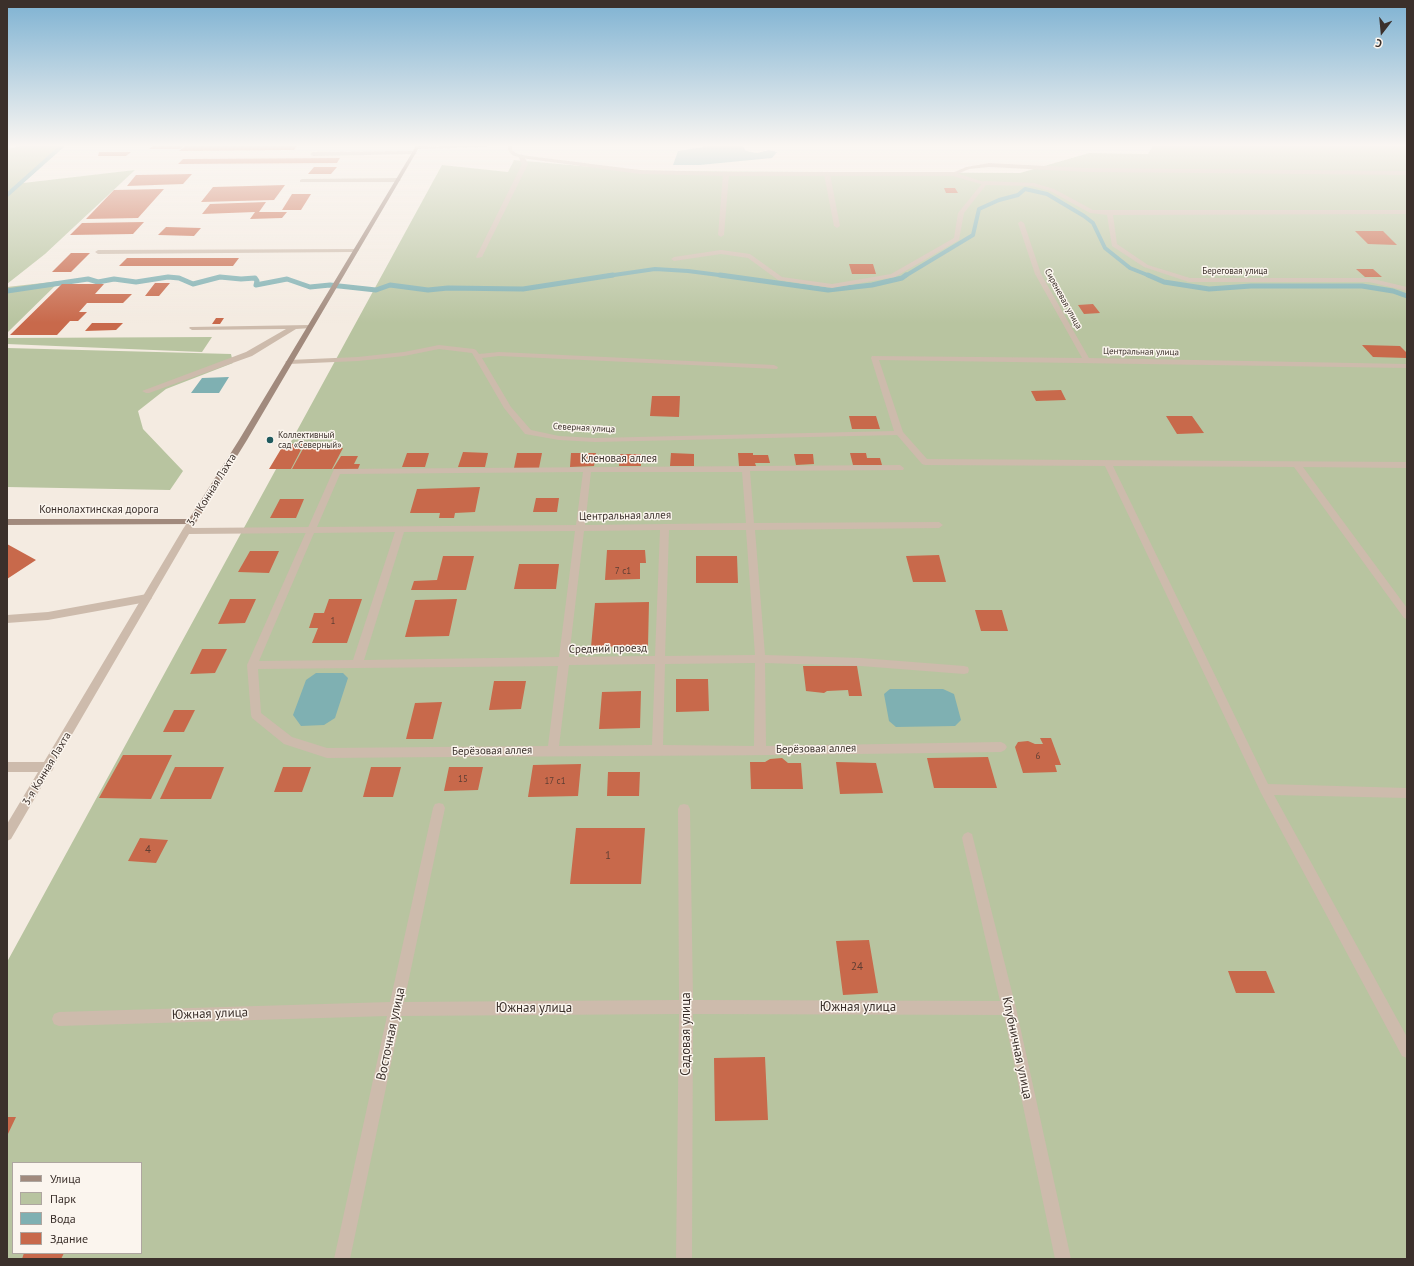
<!DOCTYPE html>
<meta charset="utf-8">
<style>
body{margin:0}
#map{position:relative;width:1414px;height:1266px;overflow:hidden;background:#f4ebe1;font-family:"PT Sans",sans-serif}
canvas{display:block}
.frame{position:absolute;inset:0;border:8px solid #3b302b;pointer-events:none}
.legend{position:absolute;left:12px;top:1162px;width:130px;height:92px;box-sizing:border-box;background:#fbf5ee;border:1px solid #aea6a0;margin:0;padding:5px 7px;list-style:none;font-size:12px;color:#3b302b}
.legend li{display:flex;align-items:center;gap:8px;height:20px}
.legend b{width:20px;border:1px solid #aea6a0}
.north{position:absolute;left:1362px;top:12px;width:40px;height:40px;-webkit-text-stroke:3px #fbf5ee;paint-order:stroke;rotate:196deg;font-size:11px;font-weight:700;line-height:16px;text-align:center;color:#3b302b}
.north::after{content:'';display:block;margin:auto;width:14px;height:18px;background:#3b302b;clip-path:polygon(50% 0,100% 100%,50% 72%,0 100%)}
</style>
<div id="map">
<canvas width="1414" height="1266"></canvas>
<div class="frame"></div>
<ul class="legend">
<li><b style="height:5px;background:#a18a7d"></b>Улица</li>
<li><b style="height:11px;background:#b8c4a0"></b>Парк</li>
<li><b style="height:11px;background:#7fb0b2"></b>Вода</li>
<li><b style="height:11px;background:#c8694b"></b>Здание</li>
</ul>
<div class="north">С</div>
</div>
<script>
const ctx = document.querySelector('canvas').getContext('2d');
ctx.lineJoin = 'round';
function paint(path, color) { ctx.fillStyle = color; ctx.fill(path, 'evenodd'); }
function strokePath(path, color, width, dash) { ctx.strokeStyle = color; ctx.lineWidth = width; ctx.lineCap = dash ? 'butt' : 'round'; ctx.setLineDash(dash || []); ctx.stroke(path); }
function write(font, color, halo, rows, align = 'center') {
  ctx.font = font + ' "PT Sans",sans-serif'; ctx.lineWidth = 3; ctx.setLineDash([]); ctx.textBaseline = 'middle'; ctx.strokeStyle = halo; ctx.fillStyle = color; for (const [text, x, y, turn = 0] of rows) {
    ctx.save(); ctx.translate(x, y); ctx.rotate((+turn || 0) * Math.PI / 180); ctx.textAlign = isNaN(turn) ? turn : align; if (halo) ctx.strokeText(text, 0, 0); ctx.fillText(text, 0, 0); ctx.restore();
  }
}
paint(new Path2D(`
 M 20,146 L 64,146 L 23,183 L 135,170 L 45,254 L 7,284 L 7,149 Z
 M 1153,146 L 1407,146 L 1407,1259 L 7,1259 L 7,962 L 442,165 L 508,172 L 514,160 L 638,171 L 1020,173 L 1089,153 L 1148,154 ZM 13,1163 L 141,1163 L 141,1253 L 13,1253 Z
 M 60,281 L 7,333 L 7,287 Z
 M 212,337 L 202,352 L 7,344 L 7,338 Z
 M 7,348 L 231,354 L 233,363 L 166,389 L 138,411 L 143,429 L 183,471 L 170,490 L 7,487 Z`), '#b8c4a0');
paint(new Path2D(`
 M 709,146 L 742,146 L 746,151 L 757,153 L 769,150 L 777,152 L 772,158 L 700,165 L 673,165 L 678,151 Z
 M 229,377 L 219,393 L 191,393 L 202,378 Z
 M 316,673 L 343,673 L 348,678 L 335,718 L 324,725 L 301,726 L 293,715 L 306,680 Z
 M 890,689 L 943,689 L 954,694 L 961,720 L 955,726 L 896,727 L 889,721 L 884,694 Z`), '#7fb0b2');
strokePath(new Path2D(`
 M 7,195 L 62,146
 M 607,276 L 655,269 L 688,271 L 727,276
 M 905,276 L 973,235 L 979,209 L 999,200 L 1018,195 L 1025,189 L 1047,194 L 1084,216 L 1093,223 L 1105,248 L 1130,268 L 1150,276`), '#7fb0b2', 4);
strokePath(new Path2D(`
 M 720,275 L 828,290 L 872,285 L 902,278 L 906,275
 M 1148,275 L 1164,282 L 1209,289 L 1251,286 L 1362,286 L 1393,291 L 1407,296
 M 7,291 L 88,279 L 98,282 L 114,279 L 136,282 L 168,277 L 179,278 L 193,284 L 220,277 L 241,279 L 255,278 L 257,281 L 256,285 L 287,279 L 310,287 L 330,285 L 376,290 L 390,285 L 428,290 L 448,288 L 523,289 L 613,275`), '#7fb0b2', 5);
paint(new Path2D(`
 M 153,146 L 183,146 L 180,149 L 149,149 Z
 M 185,146 L 297,146 L 294,150 L 179,151 Z
 M 99,152 L 131,152 L 126,156 L 98,156 Z
 M 340,158 L 337,163 L 178,164 L 183,159 Z
 M 314,167 L 337,167 L 331,174 L 308,174 Z
 M 192,174 L 183,184 L 127,186 L 136,175 Z
 M 285,185 L 274,200 L 201,202 L 213,187 Z
 M 944,188 L 955,188 L 958,193 L 946,193 Z
 M 164,189 L 138,218 L 86,219 L 114,190 Z
 M 292,194 L 311,194 L 301,210 L 282,210 Z
 M 266,202 L 259,212 L 287,212 L 282,218 L 250,219 L 255,212 L 202,214 L 210,204 Z
 M 144,222 L 133,234 L 70,235 L 82,223 Z
 M 166,227 L 201,228 L 194,236 L 158,235 Z
 M 1355,231 L 1383,231 L 1397,245 L 1368,244 Z
 M 71,253 L 90,253 L 71,272 L 52,272 Z
 M 127,258 L 239,258 L 233,266 L 119,266 Z
 M 849,264 L 873,264 L 876,274 L 852,274 Z
 M 1356,269 L 1373,269 L 1382,277 L 1365,277 Z
 M 155,283 L 170,283 L 159,296 L 145,296 Z
 M 62,284 L 104,284 L 95,294 L 132,294 L 123,303 L 87,303 L 79,312 L 87,312 L 78,321 L 70,321 L 57,335 L 10,335 Z
 M 1093,304 L 1100,313 L 1084,314 L 1078,305 Z
 M 216,318 L 224,318 L 220,324 L 212,324 Z
 M 92,323 L 123,323 L 116,330 L 85,331 Z
 M 1362,345 L 1400,346 L 1407,353 L 1407,358 L 1373,357 Z
 M 1061,390 L 1066,400 L 1036,401 L 1031,391 Z
 M 652,396 L 680,396 L 679,417 L 650,416 Z
 M 849,416 L 876,416 L 880,429 L 852,429 Z
 M 1166,416 L 1192,416 L 1204,433 L 1177,434 Z
 M 284,444 L 304,444 L 291,469 L 269,469 Z
 M 304,447 L 343,448 L 332,469 L 292,469 Z
 M 463,452 L 488,453 L 485,467 L 458,467 Z
 M 407,453 L 429,453 L 425,467 L 402,467 Z
 M 517,453 L 542,453 L 539,468 L 514,468 Z
 M 571,453 L 596,453 L 594,466 L 570,467 Z
 M 671,453 L 694,454 L 694,466 L 670,466 Z
 M 738,453 L 753,453 L 753,455 L 768,455 L 770,463 L 755,463 L 756,466 L 739,466 Z
 M 850,453 L 866,453 L 867,458 L 880,458 L 882,465 L 853,465 Z
 M 620,454 L 641,454 L 641,466 L 619,466 Z
 M 794,454 L 813,454 L 814,464 L 796,465 Z
 M 341,456 L 358,456 L 354,464 L 360,464 L 358,469 L 333,469 Z
 M 480,487 L 475,512 L 455,513 L 454,518 L 439,518 L 440,513 L 410,513 L 417,489 Z
 M 536,498 L 559,498 L 557,512 L 533,512 Z
 M 280,499 L 304,499 L 296,518 L 270,518 Z
 M 7,544 L 36,560 L 7,579 Z
 M 607,550 L 645,550 L 646,563 L 640,563 L 640,579 L 605,580 Z
 M 250,551 L 279,551 L 269,573 L 238,572 Z
 M 939,555 L 946,582 L 913,582 L 906,556 Z
 M 443,556 L 474,556 L 466,590 L 411,590 L 414,581 L 437,580 Z
 M 696,556 L 737,556 L 738,583 L 696,583 Z
 M 519,564 L 559,564 L 556,589 L 514,589 Z
 M 230,599 L 256,599 L 245,623 L 218,624 Z
 M 329,599 L 362,599 L 347,643 L 312,643 L 318,628 L 309,628 L 314,613 L 324,613 Z
 M 457,599 L 449,636 L 405,637 L 415,600 Z
 M 649,602 L 648,646 L 591,647 L 595,603 Z
 M 975,610 L 1002,610 L 1008,631 L 981,631 Z
 M 202,649 L 227,649 L 215,673 L 190,674 Z
 M 803,666 L 857,666 L 862,696 L 849,696 L 848,690 L 827,691 L 824,693 L 806,691 Z
 M 676,679 L 708,679 L 709,711 L 676,712 Z
 M 494,681 L 526,681 L 521,709 L 489,710 Z
 M 641,691 L 640,728 L 599,729 L 602,692 Z
 M 442,702 L 433,739 L 406,739 L 415,703 Z
 M 174,710 L 195,710 L 184,732 L 163,732 Z
 M 1040,738 L 1051,738 L 1061,765 L 1055,765 L 1057,772 L 1023,773 L 1015,747 L 1018,742 L 1028,741 L 1035,744 L 1043,744 Z
 M 123,755 L 172,755 L 151,799 L 99,798 Z
 M 988,757 L 997,788 L 934,788 L 927,758 Z
 M 782,758 L 788,763 L 801,763 L 803,789 L 751,789 L 750,762 L 765,762 L 770,759 Z
 M 836,762 L 876,763 L 883,793 L 840,794 Z
 M 581,764 L 578,796 L 528,797 L 533,765 Z
 M 175,767 L 224,767 L 211,799 L 160,799 Z
 M 283,767 L 311,767 L 302,792 L 274,792 Z
 M 371,767 L 401,767 L 393,797 L 363,797 Z
 M 449,767 L 483,767 L 478,790 L 444,791 Z
 M 608,772 L 640,772 L 639,796 L 607,796 Z
 M 576,828 L 645,828 L 641,884 L 570,884 Z
 M 140,838 L 168,840 L 156,863 L 128,861 Z
 M 869,940 L 878,993 L 843,995 L 836,941 Z
 M 1228,971 L 1266,971 L 1275,993 L 1236,993 Z
 M 765,1057 L 768,1120 L 715,1121 L 714,1058 Z
 M 7,1117 L 16,1117 L 7,1136 Z
 M 24,1253 L 64,1253 L 61,1259 L 22,1259 Z`), '#c8694b');
paint(new Path2D(`
 M 414,151 L 417,153 L 416,154 L 313,156 L 310,154 L 313,152 Z
 M 521,154 L 524,156 L 528,164 L 482,257 L 477,258 L 476,257 L 522,164 L 518,156 Z
 M 989,163 L 1087,168 L 1407,171 L 1407,175 L 1087,172 L 989,167 L 969,169 L 953,176 L 950,174 L 966,167 Z
 M 726,172 L 729,174 L 724,235 L 721,237 L 718,235 L 723,174 Z
 M 827,172 L 830,174 L 840,226 L 837,228 L 834,226 L 824,174 Z
 M 302,179 L 398,178 L 401,180 L 398,182 L 300,182 L 300,180 Z
 M 984,181 L 1034,183 L 1054,189 L 1093,210 L 1407,210 L 1407,214 L 1113,215 L 1117,244 L 1148,265 L 1190,278 L 1369,278 L 1407,287 L 1407,291 L 1369,282 L 1189,282 L 1144,267 L 1112,246 L 1107,215 L 1090,213 L 1050,191 L 1032,186 L 986,185 L 964,213 L 959,240 L 895,277 L 832,288 L 778,280 L 748,258 L 721,254 L 674,261 L 671,259 L 674,257 L 721,250 L 750,254 L 782,277 L 832,284 L 891,274 L 954,238 L 958,213 Z
 M 1021,221 L 1024,223 L 1041,274 L 1089,358 L 1407,364 L 1407,368 L 879,360 L 903,432 L 927,459 L 1407,462 L 1407,468 L 1303,467 L 1407,608 L 1407,619 L 1404,618 L 1294,467 L 1113,466 L 1268,784 L 1407,788 L 1407,798 L 1274,795 L 1407,1037 L 1407,1058 L 1402,1056 L 1261,793 L 1105,466 L 925,465 L 922,464 L 897,435 L 595,442 L 559,440 L 525,434 L 504,408 L 472,353 L 439,349 L 404,356 L 358,361 L 289,364 L 285,362 L 289,360 L 358,357 L 404,352 L 439,345 L 474,349 L 476,350 L 479,354 L 499,352 L 774,365 L 778,367 L 777,369 L 499,356 L 482,358 L 511,407 L 531,430 L 559,436 L 595,438 L 894,431 L 871,358 L 872,356 L 1082,358 L 1035,274 L 1018,223 Z
 M 358,249 L 359,250 L 356,252 L 98,254 L 95,252 L 98,250 Z
 M 310,325 L 313,327 L 312,328 L 296,329 L 252,356 L 149,393 L 146,393 L 142,391 L 246,352 L 286,329 L 192,330 L 189,328 L 190,327 Z
 M 900,465 L 904,468 L 903,470 L 750,471 L 754,523 L 939,522 L 943,525 L 939,528 L 755,530 L 765,655 L 861,658 L 964,666 L 968,667 L 969,670 L 968,673 L 964,674 L 861,666 L 765,663 L 766,746 L 1001,742 L 1005,744 L 1007,747 L 1005,750 L 1001,752 C 776,756 552,756 327,758 L 284,744 L 252,718 L 251,715 L 247,665 L 334,469 ZM 583,472 L 576,525 L 317,527 L 340,474 ZM 591,472 L 742,472 L 746,523 L 585,525 ZM 660,530 L 655,656 L 569,657 L 584,531 ZM 669,530 L 746,530 L 755,655 L 665,656 ZM 575,531 L 559,657 L 364,660 L 404,532 ZM 395,532 L 353,660 L 259,661 L 314,533 ZM 755,663 L 754,746 L 663,745 L 665,664 ZM 655,664 L 652,745 L 559,746 L 569,665 ZM 558,666 L 548,746 L 327,748 L 292,737 L 261,713 L 258,669 Z
 M 147,594 L 152,598 L 147,602 L 48,620 L 7,623 L 7,615 L 48,612 Z
 M 7,762 L 48,762 L 52,763 L 54,767 L 52,771 L 48,772 L 7,772 Z
 M 439,803 L 443,804 L 445,808 L 404,1002 L 679,1000 L 678,809 L 680,805 L 684,804 L 688,805 L 690,809 L 693,1000 L 1000,1001 L 962,838 L 964,834 L 968,832 L 972,834 L 1016,1008 L 1071,1259 L 1055,1259 L 1004,1015 L 693,1014 L 692,1259 L 676,1259 L 679,1014 L 401,1016 L 350,1259 L 334,1259 L 387,1016 L 59,1026 L 54,1024 L 52,1019 L 54,1014 L 59,1012 L 390,1002 L 433,808 L 435,804 Z`), '#cdbbac');
paint(new Path2D(`
 M 448,146 L 487,146 L 485,147 L 417,149 L 415,148 L 417,147 Z
 M 508,146 L 512,146 L 512,150 L 516,153 L 521,155 L 640,170 L 726,172 L 953,172 L 987,183 L 984,185 L 953,176 L 726,176 L 640,174 L 521,158 L 512,155 L 508,150 Z
 M 192,519 L 196,522 L 193,528 L 311,527 L 315,530 L 311,533 L 189,534 L 11,839 L 7,841 L 7,824 L 183,529 L 189,520 Z`), '#cdbbac');
paint(new Path2D(`
 M 416,146 L 420,146 L 247,440 L 195,524 L 7,525 L 7,519 L 189,519 L 239,440 Z`), '#a18a7d');
const sky = ctx.createLinearGradient(0, 0, 0, 323);
sky.addColorStop(0, '#7eb2d2');
sky.addColorStop(0.45, '#faf6f2');
sky.addColorStop(1, '#faf6f200');
ctx.fillStyle = sky;
ctx.fillRect(0, 0, 1414, 323);
for (const [x, y, r, color] of [
 [270,440,4,"#1f5a5e"]
]) { const dot = new Path2D(); dot.arc(x, y, r, 0, 2 * Math.PI); ctx.fillStyle = color; ctx.fill(dot); strokePath(dot, '#fbf5ee', 1.5); }
write('9px', '#3b302b', '#fbf5ee', [
 ["Береговая улица",1235,271],
 ["Сиреневая улица",1063,299,61],
 ["Центральная улица",1141,352,1],
 ["Северная улица",584,428,3]
]);
write('9px', '#3b302b', '#fbf5ee', [
 ["Коллективный",278,435],
 ["сад «Северный»",278,445]
], 'left');
write('9px', '#5e3e33', null, [
 ["7 с1",623,571],
 ["1",333,621],
 ["6",1038,756],
 ["15",463,779],
 ["17 с1",555,781]
]);
write('11px', '#3b302b', '#fbf5ee', [
 ["Кленовая аллея",619,459],
 ["3-я Конная Лахта",212,490,-58],
 ["Коннолахтинская дорога",99,510],
 ["Центральная аллея",625,516,-1],
 ["Средний проезд",608,649,-1],
 ["Берёзовая аллея",816,749,-1],
 ["Берёзовая аллея",492,751,-1],
 ["3-я Конная Лахта",47,769,-59]
]);
write('11px', '#5e3e33', null, [
 ["4",148,850],
 ["1",608,856],
 ["24",857,967]
]);
write('13px', '#3b302b', '#fbf5ee', [
 ["Южная улица",858,1007],
 ["Южная улица",534,1008],
 ["Южная улица",210,1014,-2],
 ["Восточная улица",391,1034,-78],
 ["Садовая улица",686,1034,-90],
 ["Клубничная улица",1017,1048,78]
]);
</script>
